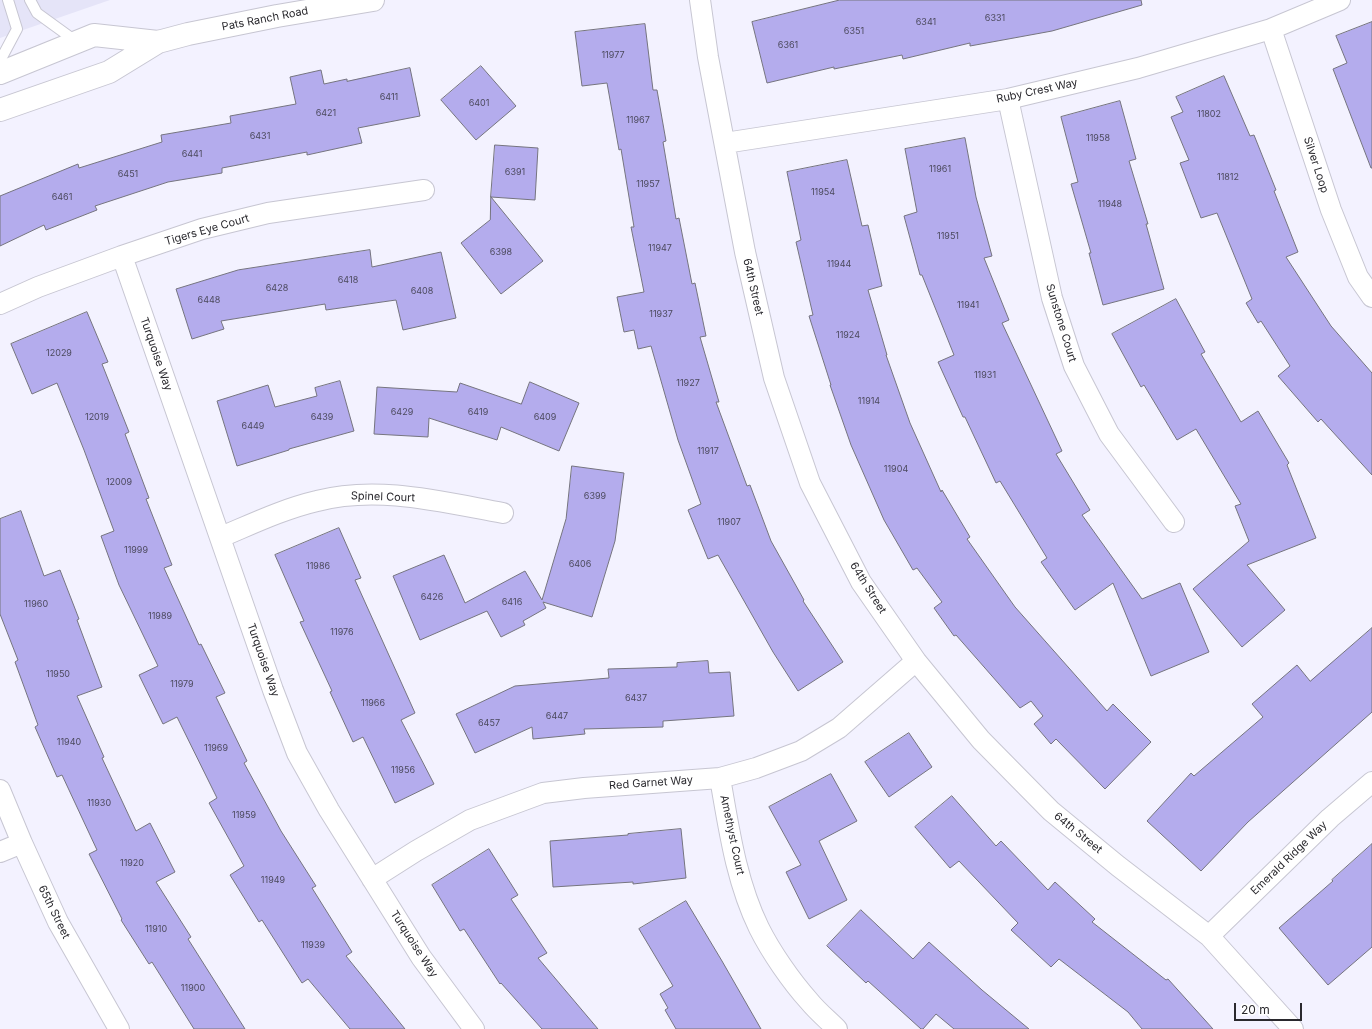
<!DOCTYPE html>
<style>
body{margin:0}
#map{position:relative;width:1372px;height:1029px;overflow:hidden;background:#f3f2ff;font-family:Inter,sans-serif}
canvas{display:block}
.scale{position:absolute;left:1234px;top:1003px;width:68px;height:18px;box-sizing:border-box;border:2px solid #2a292e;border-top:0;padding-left:5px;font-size:12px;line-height:14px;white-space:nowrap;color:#2a292e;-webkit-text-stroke:3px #fff;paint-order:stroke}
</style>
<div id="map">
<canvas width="1372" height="1029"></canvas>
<div class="scale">20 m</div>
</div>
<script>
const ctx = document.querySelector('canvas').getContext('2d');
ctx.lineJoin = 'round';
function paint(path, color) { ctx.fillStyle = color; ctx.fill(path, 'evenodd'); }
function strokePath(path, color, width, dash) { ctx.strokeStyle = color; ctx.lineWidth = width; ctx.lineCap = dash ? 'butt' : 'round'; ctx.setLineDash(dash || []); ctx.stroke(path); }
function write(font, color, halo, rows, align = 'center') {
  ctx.font = font + ' Inter,sans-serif'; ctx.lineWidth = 3; ctx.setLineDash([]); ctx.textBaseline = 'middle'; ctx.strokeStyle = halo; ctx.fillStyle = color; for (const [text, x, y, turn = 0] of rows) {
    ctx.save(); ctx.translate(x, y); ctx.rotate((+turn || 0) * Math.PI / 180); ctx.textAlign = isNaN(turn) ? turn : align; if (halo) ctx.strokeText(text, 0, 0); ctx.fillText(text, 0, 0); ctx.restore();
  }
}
paint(new Path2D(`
 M 0,0 L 110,0 L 0,38 Z`), '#e5e4f8');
const building = new Path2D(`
 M 840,0 L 1141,0 L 1142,5 L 1052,31 L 970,46 L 970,43 L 903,59 L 902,55 L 834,69 L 834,67 L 767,83 L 752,22 Z
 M 1372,22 L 1372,168 L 1371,168 L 1333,69 L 1347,63 L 1336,36 Z
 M 645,24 L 653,90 L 657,90 L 666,141 L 663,142 L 676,219 L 679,218 L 692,284 L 695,283 L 706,336 L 700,337 L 719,402 L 716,402 L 747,486 L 750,485 L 771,541 L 804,600 L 803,601 L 843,662 L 798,691 L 773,652 L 718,555 L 708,559 L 688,510 L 701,504 L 678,440 L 651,346 L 638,349 L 634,330 L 624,332 L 617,297 L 644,292 L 631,227 L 634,227 L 621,149 L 619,150 L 607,83 L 582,86 L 575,32 Z
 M 481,66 L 516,106 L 476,140 L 441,100 Z
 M 410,68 L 420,116 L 358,128 L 362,143 L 307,155 L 307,152 L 222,168 L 222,173 L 168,182 L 95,206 L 97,210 L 46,230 L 44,225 L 0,246 L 0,196 L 78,164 L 79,168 L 162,142 L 161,135 L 231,123 L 230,116 L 296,104 L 290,77 L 321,70 L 324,84 L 347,79 L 347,81 Z
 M 1224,76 L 1250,136 L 1254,135 L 1276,190 L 1274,191 L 1298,252 L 1286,257 L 1331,326 L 1372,373 L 1372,475 L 1321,419 L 1318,422 L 1278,376 L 1290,366 L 1261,321 L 1258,323 L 1246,303 L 1252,299 L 1217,213 L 1201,218 L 1180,163 L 1189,160 L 1171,117 L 1183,112 L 1176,97 Z
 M 1120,101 L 1136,159 L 1129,161 L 1148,224 L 1146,224 L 1164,289 L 1103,305 L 1089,253 L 1091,253 L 1071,184 L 1078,182 L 1061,117 Z
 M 965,138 L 976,197 L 992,256 L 984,258 L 1009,320 L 1002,323 L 1062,451 L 1056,454 L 1090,510 L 1082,515 L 1142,599 L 1180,583 L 1209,652 L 1151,676 L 1113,583 L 1075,610 L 1041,562 L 1047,558 L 1000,481 L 996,483 L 965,417 L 963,417 L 938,362 L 954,355 L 922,275 L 920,275 L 904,216 L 917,212 L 905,149 Z
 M 495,145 L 538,148 L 535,200 L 491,197 Z
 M 847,160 L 862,226 L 868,225 L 882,286 L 868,290 L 887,355 L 886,355 L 910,423 L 941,492 L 942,490 L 970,537 L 967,539 L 1015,607 L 1107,711 L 1113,704 L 1151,742 L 1105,789 L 1056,739 L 1051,744 L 1034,724 L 1043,716 L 1031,701 L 1020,708 L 956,635 L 954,636 L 934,608 L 942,602 L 917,568 L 913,570 L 884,520 L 851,445 L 830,385 L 831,385 L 809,316 L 813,315 L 796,242 L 801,240 L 787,172 Z
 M 491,197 L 543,261 L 501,294 L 461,243 L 490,220 Z
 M 370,250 L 372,267 L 441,252 L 456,318 L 403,330 L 396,300 L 326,310 L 325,304 L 221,321 L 224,329 L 192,339 L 176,289 L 238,270 Z
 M 1176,299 L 1205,352 L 1201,354 L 1241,422 L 1258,411 L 1289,463 L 1287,465 L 1316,538 L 1247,565 L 1285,610 L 1242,647 L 1193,589 L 1249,541 L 1235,506 L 1241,504 L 1196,429 L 1177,440 L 1144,385 L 1141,387 L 1112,334 Z
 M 87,312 L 108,362 L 102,364 L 129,432 L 125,434 L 149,498 L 146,499 L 172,565 L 164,568 L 199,645 L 201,644 L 225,693 L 216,697 L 247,761 L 244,763 L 281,831 L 316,886 L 312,888 L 352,952 L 346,956 L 405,1029 L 350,1029 L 308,979 L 302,983 L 262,920 L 259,922 L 230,875 L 244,866 L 209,803 L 217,798 L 177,717 L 163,724 L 139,675 L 158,666 L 119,585 L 101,536 L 114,531 L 84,450 L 57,383 L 32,394 L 11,344 Z
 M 340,381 L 354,431 L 289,449 L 289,450 L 237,466 L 217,401 L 268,385 L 275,407 L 317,396 L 315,388 Z
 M 530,382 L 579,403 L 559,451 L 501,427 L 497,440 L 429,418 L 428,437 L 374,434 L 377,387 L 457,392 L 460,383 L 521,404 Z
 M 572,466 L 624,473 L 615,541 L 592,617 L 543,602 L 546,608 L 523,621 L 525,625 L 501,637 L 487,611 L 420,640 L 393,576 L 444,555 L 465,603 L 525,571 L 542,600 L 566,519 Z
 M 21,511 L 44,576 L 60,570 L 79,619 L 77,620 L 102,687 L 77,696 L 104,757 L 102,758 L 136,831 L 150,823 L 175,872 L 156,882 L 191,937 L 188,939 L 245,1029 L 194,1029 L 152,962 L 149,964 L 121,920 L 122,919 L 89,854 L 97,850 L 62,775 L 57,777 L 35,727 L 38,725 L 15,662 L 18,660 L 0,614 L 0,519 Z
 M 339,528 L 361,578 L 355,580 L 415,713 L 401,720 L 434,784 L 395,803 L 363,737 L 353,742 L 330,692 L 332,691 L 300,622 L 304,621 L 275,555 Z
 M 1372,628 L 1372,712 L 1248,822 L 1201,871 L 1147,821 L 1191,773 L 1194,776 L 1263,717 L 1252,704 L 1297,665 L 1310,681 Z
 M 708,661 L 709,673 L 730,672 L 734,716 L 663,721 L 663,727 L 584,729 L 585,734 L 533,739 L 532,727 L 475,753 L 456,714 L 515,686 L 609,678 L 608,669 L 677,667 L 677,663 Z
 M 909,733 L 932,767 L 889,797 L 865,762 Z
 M 831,774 L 857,821 L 819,841 L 847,900 L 809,919 L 786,872 L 801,865 L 769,807 Z
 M 952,796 L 996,846 L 1001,841 L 1048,890 L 1055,882 L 1095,919 L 1092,922 L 1166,980 L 1168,979 L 1213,1029 L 1142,1029 L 1128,1012 L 1059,959 L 1051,967 L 1011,930 L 1018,923 L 959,861 L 950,868 L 915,827 Z
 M 681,829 L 686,878 L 633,884 L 633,882 L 553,887 L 550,841 L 628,835 L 628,834 Z
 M 1372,844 L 1372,947 L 1328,985 L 1279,928 L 1333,881 L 1332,880 Z
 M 489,849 L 518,895 L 511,899 L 547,953 L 538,958 L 598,1029 L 542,1029 L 501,983 L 500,984 L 464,929 L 460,931 L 432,885 Z
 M 686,901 L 722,961 L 761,1029 L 676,1029 L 665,1010 L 668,1008 L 660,994 L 673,986 L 639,929 Z
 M 861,910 L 913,959 L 929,942 L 982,990 L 1029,1029 L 954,1029 L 936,1014 L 923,1029 L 921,1029 L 868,981 L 866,983 L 827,946 Z`);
paint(building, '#b4aced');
strokePath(building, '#75747f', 1);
const service = new Path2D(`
 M 30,0 L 37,13 L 77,42
 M 0,61 L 17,29 L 8,0`);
const minor = new Path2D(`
 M 700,0 L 708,57 L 745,252 L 774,378 L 810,483 L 861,582 L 916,661 L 981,740 L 1051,811 L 1118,866 L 1209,936 L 1293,1029
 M 1271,29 L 1331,210 L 1358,277 L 1372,297
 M 1008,99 L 1052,298 L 1074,366 L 1109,434 L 1174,522
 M 725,143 L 1008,99 L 1138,68 L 1271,29 L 1340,0
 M 122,256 L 273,690 L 297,753 L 329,810 L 421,957 L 474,1029
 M 0,304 L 38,287 L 122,256 L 202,229 L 268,213 L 424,190
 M 221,537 C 252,524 283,509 317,501 C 378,485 442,502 503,513
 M 720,778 C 729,829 736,881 759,928 C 771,952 791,981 809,1001 C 817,1011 828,1020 837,1029
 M 0,790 L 22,843 L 58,922 L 119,1029
 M 0,852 L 22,843
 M 372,879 L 416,851 L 470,820 L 543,793 L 584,788 L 720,778 L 756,768 L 801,751 L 839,728 L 916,661
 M 1209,936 L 1330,818 L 1372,782`);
const tertiary = new Path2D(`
 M 0,73 L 94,35 L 158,42
 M 0,110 L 109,72 L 158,42 L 188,34 L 277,16 L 373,0`);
strokePath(service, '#c7c6d2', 12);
strokePath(minor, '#c7c6d2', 22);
strokePath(tertiary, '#c7c6d2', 24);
strokePath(service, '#fff', 10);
strokePath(minor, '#fff', 20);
strokePath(tertiary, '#fff', 22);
write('9px', '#4c4a5e', null, [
 ["6331",995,18],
 ["6341",926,22],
 ["6351",854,31],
 ["6361",788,45],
 ["11977",613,55],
 ["6411",389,97],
 ["6401",479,103],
 ["6421",326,113],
 ["11802",1209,114],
 ["11967",638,120],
 ["6431",260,136],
 ["11958",1098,138],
 ["6441",192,154],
 ["11961",940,169],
 ["6391",515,172],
 ["6451",128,174],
 ["11812",1228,177],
 ["11957",648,184],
 ["11954",823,192],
 ["6461",62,197],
 ["11948",1110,204],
 ["11951",948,236],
 ["11947",660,248],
 ["6398",501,252],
 ["11944",839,264],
 ["6418",348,280],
 ["6428",277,288],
 ["6408",422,291],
 ["6448",209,300],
 ["11941",968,305],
 ["11937",661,314],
 ["11924",848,335],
 ["12029",59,353],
 ["11931",985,375],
 ["11927",688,383],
 ["11914",869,401],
 ["6429",402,412],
 ["6419",478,412],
 ["12019",97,417],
 ["6439",322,417],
 ["6409",545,417],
 ["6449",253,426],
 ["11917",708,451],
 ["11904",896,469],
 ["12009",119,482],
 ["6399",595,496],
 ["11907",729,522],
 ["11999",136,550],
 ["6406",580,564],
 ["11986",318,566],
 ["6426",432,597],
 ["6416",512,602],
 ["11960",36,604],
 ["11989",160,616],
 ["11976",342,632],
 ["11950",58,674],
 ["11979",182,684],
 ["6437",636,698],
 ["11966",373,703],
 ["6447",557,716],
 ["6457",489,723],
 ["11940",69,742],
 ["11969",216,748],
 ["11956",403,770],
 ["11930",99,803],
 ["11959",244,815],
 ["11920",132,863],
 ["11949",273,880],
 ["11910",156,929],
 ["11939",313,945],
 ["11900",193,988]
]);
write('11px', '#2a292e', '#fff', [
 ["Pats Ranch Road",265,19,-11],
 ["Ruby Crest Way",1037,91,-12],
 ["Silver Loop",1316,165,72],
 ["Tigers Eye Court",207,230,-16],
 ["64th Street",753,287,77],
 ["Sunstone Court",1061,323,73],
 ["Turquoise Way",156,354,71],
 ["Spinel Court",383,497,2],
 ["64th Street",868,588,58],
 ["Turquoise Way",263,660,71],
 ["Red Garnet Way",651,783,-4],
 ["64th Street",1078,833,39],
 ["Amethyst Court",732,835,78],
 ["Emerald Ridge Way",1289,858,-44],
 ["65th Street",54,912,64],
 ["Turquoise Way",414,944,57]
]);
</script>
